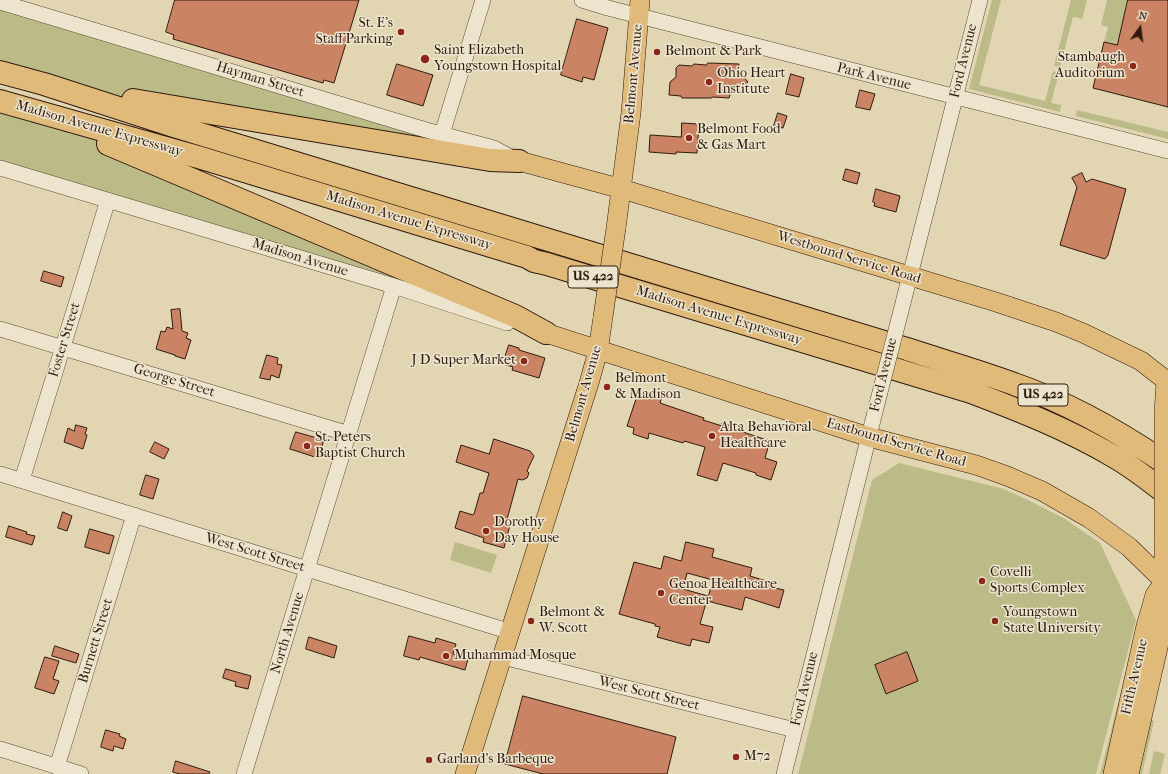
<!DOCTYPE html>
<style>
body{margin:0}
#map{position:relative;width:1168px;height:774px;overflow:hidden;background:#e1d5b2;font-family:"IM FELL French Canon",serif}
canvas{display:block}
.north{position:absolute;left:1120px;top:8px;width:40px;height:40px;-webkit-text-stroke:3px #ece4cd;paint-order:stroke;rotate:14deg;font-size:11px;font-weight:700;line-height:16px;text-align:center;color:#301b10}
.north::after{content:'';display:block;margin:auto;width:14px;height:18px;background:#301b10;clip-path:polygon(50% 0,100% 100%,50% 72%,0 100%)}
</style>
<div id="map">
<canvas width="1168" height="774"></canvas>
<div class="north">N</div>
</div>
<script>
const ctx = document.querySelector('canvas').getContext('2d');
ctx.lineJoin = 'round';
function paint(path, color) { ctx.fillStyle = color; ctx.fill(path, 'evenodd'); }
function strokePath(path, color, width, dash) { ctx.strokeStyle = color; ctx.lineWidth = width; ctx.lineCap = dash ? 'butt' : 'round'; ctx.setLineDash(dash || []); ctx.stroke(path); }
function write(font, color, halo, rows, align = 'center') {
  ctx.font = font + ' "IM FELL French Canon",serif'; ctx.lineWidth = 3; ctx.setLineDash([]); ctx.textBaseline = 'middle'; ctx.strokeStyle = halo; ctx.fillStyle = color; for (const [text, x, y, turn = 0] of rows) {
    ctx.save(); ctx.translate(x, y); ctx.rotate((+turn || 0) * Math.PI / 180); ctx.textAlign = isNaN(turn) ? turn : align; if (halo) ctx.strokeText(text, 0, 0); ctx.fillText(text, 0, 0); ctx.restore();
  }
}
paint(new Path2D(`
 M 992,0 L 1001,0 L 979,85 L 1045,101 L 1053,71 L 1059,73 L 1051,103 L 1061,105 L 1060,112 L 969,89 Z
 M 1071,0 L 1087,0 L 1082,19 L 1073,17 L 1060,67 L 1054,66 Z
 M 1107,0 L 1128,0 L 1117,45 L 1104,42 L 1108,27 L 1101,25 Z
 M 0,2 L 436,140 L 178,109 L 44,84 L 0,72 Z
 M 0,101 L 20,107 L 515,316 L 0,168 Z
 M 1077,110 L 1168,132 L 1168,139 L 1076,116 Z
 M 899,463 L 1004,489 L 1032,502 L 1065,519 L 1100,543 L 1136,620 L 1096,774 L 798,774 L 872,480 Z
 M 455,542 L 497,555 L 491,573 L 450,560 Z
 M 1134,641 L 1107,774 L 1100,774 Z
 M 1150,719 L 1154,721 L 1142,774 L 1130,774 Z
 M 1154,751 L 1165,754 L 1160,774 L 1149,774 Z`), '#babb87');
const building = new Path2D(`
 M 175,0 L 359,0 L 334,83 L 324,80 L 323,83 L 173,39 L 174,35 L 166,32 Z
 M 1128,0 L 1168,0 L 1168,107 L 1093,88 L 1104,42 L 1117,45 Z
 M 577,19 L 608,28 L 594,80 L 583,77 L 582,82 L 561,75 Z
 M 708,63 L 739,64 L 738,71 L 748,82 L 742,87 L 733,85 L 729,98 L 713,97 L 711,98 L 682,98 L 681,96 L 669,95 L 670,82 L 676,77 L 676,68 L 679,65 L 692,66 L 694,64 L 706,65 Z
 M 397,64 L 433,75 L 423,106 L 387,95 Z
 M 791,74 L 804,78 L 799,97 L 786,94 Z
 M 860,90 L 875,94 L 870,110 L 856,107 Z
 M 778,113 L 787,116 L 783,128 L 774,126 Z
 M 682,123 L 699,124 L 697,153 L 676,152 L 676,154 L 649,152 L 650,135 L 681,137 Z
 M 846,169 L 860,173 L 857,184 L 843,180 Z
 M 1082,173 L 1086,182 L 1092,179 L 1126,189 L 1108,255 L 1105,259 L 1060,245 L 1077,187 L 1072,178 Z
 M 876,189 L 900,196 L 896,212 L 874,206 L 875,203 L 873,202 Z
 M 44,271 L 64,277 L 61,287 L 41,281 Z
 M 180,309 L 182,331 L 188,333 L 186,338 L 191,340 L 185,359 L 175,356 L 175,355 L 156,349 L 161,331 L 165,332 L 167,327 L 173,329 L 171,310 Z
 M 509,345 L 519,348 L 519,350 L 545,358 L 539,378 L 512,370 L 513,367 L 503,364 Z
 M 267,355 L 278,358 L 277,364 L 282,365 L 279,378 L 271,375 L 270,380 L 260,378 Z
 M 646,392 L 662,397 L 660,403 L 704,418 L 703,420 L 722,426 L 722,423 L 735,427 L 734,429 L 770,441 L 765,458 L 777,462 L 771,480 L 756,475 L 756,473 L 723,463 L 717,481 L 697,475 L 705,447 L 684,441 L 683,443 L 649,433 L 648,439 L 633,434 L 634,428 L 627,426 L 637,396 L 644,398 Z
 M 76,425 L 87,428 L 85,434 L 87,435 L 83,449 L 64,442 L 68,428 L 74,431 Z
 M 296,432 L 324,440 L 318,458 L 290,449 Z
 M 494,439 L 530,451 L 534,456 L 527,471 L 529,473 L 527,478 L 522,480 L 518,479 L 506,523 L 510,525 L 504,548 L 483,542 L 484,538 L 455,528 L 460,511 L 473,515 L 474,514 L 480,493 L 483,493 L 489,473 L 456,462 L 461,445 L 489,454 Z
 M 155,442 L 169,449 L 164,459 L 150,452 Z
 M 146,475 L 159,479 L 153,499 L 140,495 Z
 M 63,512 L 72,516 L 67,531 L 58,528 Z
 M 9,526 L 27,532 L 26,534 L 35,536 L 32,545 L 6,537 Z
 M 90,529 L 114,536 L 109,554 L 85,547 Z
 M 686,542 L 714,549 L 712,557 L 752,568 L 750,576 L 776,584 L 775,588 L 784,590 L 779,608 L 745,597 L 742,610 L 707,601 L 713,580 L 687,573 L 683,589 L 708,596 L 700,624 L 713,627 L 709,643 L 692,639 L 690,646 L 657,637 L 660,627 L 655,626 L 655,624 L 619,614 L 634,562 L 661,569 L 664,556 L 681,561 Z
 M 409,636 L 435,643 L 436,638 L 456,644 L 453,654 L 468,659 L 465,670 L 420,657 L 419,660 L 404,656 Z
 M 309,637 L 337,646 L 334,658 L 306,649 Z
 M 55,646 L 79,654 L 76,663 L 52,656 Z
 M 907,652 L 918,681 L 886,694 L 875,665 Z
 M 45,657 L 59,661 L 53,679 L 59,681 L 54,694 L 35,688 Z
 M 226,669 L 251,676 L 248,689 L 235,686 L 236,682 L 223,678 Z
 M 523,696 L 676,737 L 667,774 L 543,774 L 505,764 Z
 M 106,730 L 120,734 L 119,736 L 126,739 L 123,749 L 114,746 L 113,751 L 101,747 Z
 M 176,761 L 210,772 L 209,774 L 180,774 L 173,772 Z`);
paint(building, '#ca8363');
strokePath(building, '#301b10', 1);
const minor = new Path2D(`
 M 582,0 L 608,8 L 1168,151
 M 0,2 L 426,130 L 494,148 L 512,158
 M 442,134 L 483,0
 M 0,168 L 394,286 L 507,323
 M 903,303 L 980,0
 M 0,329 L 349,434
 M 0,474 L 511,632
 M 22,480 L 108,200
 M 503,657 L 795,730
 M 0,749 L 81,774
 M 57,767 L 134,515
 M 244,774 L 394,286
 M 784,774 L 878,400`);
const major = new Path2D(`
 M 519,161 L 622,189 L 996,302 L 1056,322 L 1083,333 L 1141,361 L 1168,382
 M 616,228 L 631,113 L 640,0
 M 546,333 L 869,437 L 976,465 L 1007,476 L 1042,491 L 1089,518 L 1129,547 L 1168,585
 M 1164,413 L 1166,381
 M 465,774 L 589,383 L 598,351 L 603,317
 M 1113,774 L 1146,626 L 1155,595 L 1162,585
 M 1129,774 L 1159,643 L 1166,597 L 1164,582 L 1164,540`);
const highway = new Path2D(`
 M 0,72 L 44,84 L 174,126 L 907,349 C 943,361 979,371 1014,384 C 1069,403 1120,432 1168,465
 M 133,100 L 490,160 L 519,161
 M 0,101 L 198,157 L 527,257 L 534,261 L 547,264 L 971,392 C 1021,411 1067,429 1113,456 C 1133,467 1150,481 1168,495
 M 108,144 L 515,316 L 546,333`);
strokePath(minor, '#5c4a38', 16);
strokePath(major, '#301b10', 20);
strokePath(highway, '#301b10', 24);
strokePath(minor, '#ece4cd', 15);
strokePath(major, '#e0ba79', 19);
strokePath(highway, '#e0ba79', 22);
const minorBridge = new Path2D(`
 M 878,400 L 903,303`);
const majorBridge = new Path2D(`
 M 603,317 L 616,228
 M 1164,413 L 1164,540`);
strokePath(minorBridge, '#5c4a38', 16, []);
strokePath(majorBridge, '#301b10', 20, []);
strokePath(minorBridge, '#ece4cd', 15);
strokePath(majorBridge, '#e0ba79', 19);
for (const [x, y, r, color] of [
 [401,32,4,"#8f2418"],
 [657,52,4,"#8f2418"],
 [425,59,5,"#8f2418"],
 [1133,66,4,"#8f2418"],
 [709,82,4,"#8f2418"],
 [689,138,4,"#8f2418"],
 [524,361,4,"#8f2418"],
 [607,387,4,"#8f2418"],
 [712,436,4,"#8f2418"],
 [307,446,4,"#8f2418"],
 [486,531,4,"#8f2418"],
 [982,581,4,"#8f2418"],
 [661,593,4,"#8f2418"],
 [531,621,4,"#8f2418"],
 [995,621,4,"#8f2418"],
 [446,656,4,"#8f2418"],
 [736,757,4,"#8f2418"],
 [429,760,4,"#8f2418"]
]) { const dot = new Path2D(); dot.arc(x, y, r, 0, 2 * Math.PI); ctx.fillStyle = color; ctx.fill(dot); strokePath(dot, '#ece4cd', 1.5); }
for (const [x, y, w] of [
 [593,277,50],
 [1043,395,50]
]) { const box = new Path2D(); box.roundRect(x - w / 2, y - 11, w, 22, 3); ctx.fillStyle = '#ece4cd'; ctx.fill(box); strokePath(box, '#301b10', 1); }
write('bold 13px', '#301b10', null, [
 ["US 422",593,277],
 ["US 422",1043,395]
]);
write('14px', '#301b10', '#ece4cd', [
 ["St. E's",393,24,"right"],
 ["Staff Parking",393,40,"right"],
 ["Saint Elizabeth",434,51],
 ["Youngstown Hospital",434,67],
 ["Belmont & Park",665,52],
 ["Stambaugh",1125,58,"right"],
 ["Auditorium",1125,74,"right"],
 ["Ohio Heart",717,74],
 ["Institute",717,90],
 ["Belmont Food",697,130],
 ["& Gas Mart",697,146],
 ["J D Super Market",516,361,"right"],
 ["Belmont",615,379],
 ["& Madison",615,395],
 ["Alta Behavioral",720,428],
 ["Healthcare",720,444],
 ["St. Peters",315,438],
 ["Baptist Church",315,454],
 ["Dorothy",494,523],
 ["Day House",494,539],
 ["Covelli",990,573],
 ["Sports Complex",990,589],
 ["Genoa Healthcare",669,585],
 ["Center",669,601],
 ["Belmont &",539,613],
 ["W. Scott",539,629],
 ["Youngstown",1003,613],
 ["State University",1003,629],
 ["Muhammad Mosque",454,656],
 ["M72",744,757],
 ["Garland's Barbeque",437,760]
], 'left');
write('14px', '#301b10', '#ece4cd', [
 ["Ford Avenue",964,61,-76],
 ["Belmont Avenue",634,74,-85],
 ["Park Avenue",874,77,14],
 ["Hayman Street",260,80,17],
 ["Madison Avenue Expressway",99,129,16],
 ["Madison Avenue Expressway",409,221,17],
 ["Madison Avenue",300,258,17],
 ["Westbound Service Road",849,258,17],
 ["Madison Avenue Expressway",719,316,17],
 ["Foster Street",65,340,-73],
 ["Ford Avenue",884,375,-76],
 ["George Street",174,381,17],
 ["Belmont Avenue",584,394,-74],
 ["Eastbound Service Road",896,443,16],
 ["West Scott Street",255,553,17],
 ["North Avenue",288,633,-73],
 ["Burnett Street",96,641,-73],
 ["Fifth Avenue",1135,677,-77],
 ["Ford Avenue",805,689,-76],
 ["West Scott Street",649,694,14]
]);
</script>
